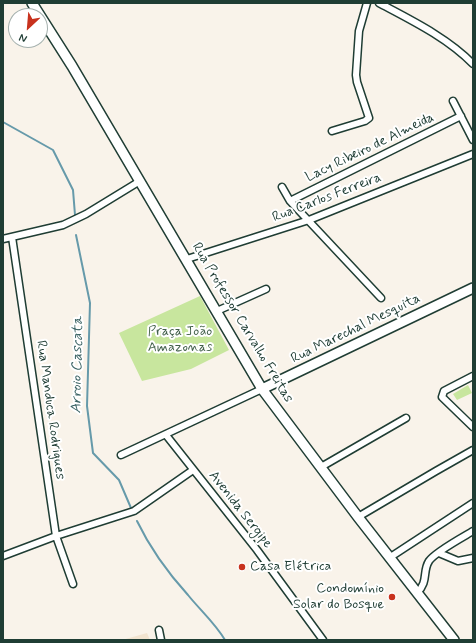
<!DOCTYPE html>
<meta charset="utf-8">
<style>
body{margin:0}
#map{position:relative;width:476px;height:643px;overflow:hidden;background:#f9f3ea;font-family:Mynerve,sans-serif}
canvas{display:block}
.frame{position:absolute;inset:0;border:4px solid #1f3d34;pointer-events:none}
.north{position:absolute;left:8px;top:8px;width:40px;height:40px;box-sizing:border-box;background:#fff;border:1px solid #a5b1ae;border-radius:50%;rotate:206deg;font-size:11px;font-weight:700;line-height:16px;text-align:center;color:#1f3d34}
.north::after{content:'';display:block;margin:auto;width:14px;height:18px;background:#c8321e;clip-path:polygon(50% 0,100% 100%,50% 72%,0 100%)}
</style>
<div id="map">
<canvas width="476" height="643"></canvas>
<div class="frame"></div>
<div class="north">N</div>
</div>
<script>
const ctx = document.querySelector('canvas').getContext('2d');
ctx.lineJoin = 'round';
function paint(path, color) { ctx.fillStyle = color; ctx.fill(path, 'evenodd'); }
function strokePath(path, color, width, dash) { ctx.strokeStyle = color; ctx.lineWidth = width; ctx.lineCap = dash ? 'butt' : 'round'; ctx.setLineDash(dash || []); ctx.stroke(path); }
function write(font, color, halo, rows, align = 'center') {
  ctx.font = font + ' Mynerve,sans-serif'; ctx.lineWidth = 4; ctx.setLineDash([]); ctx.textBaseline = 'middle'; ctx.strokeStyle = halo; ctx.fillStyle = color; for (const [text, x, y, turn = 0] of rows) {
    ctx.save(); ctx.translate(x, y); ctx.rotate((+turn || 0) * Math.PI / 180); ctx.textAlign = isNaN(turn) ? turn : align; if (halo) ctx.strokeText(text, 0, 0); ctx.fillText(text, 0, 0); ctx.restore();
  }
}
paint(new Path2D(`
 M 147,633 L 150,640 L 122,640 Z`), '#f2e4d0');
paint(new Path2D(`
 M 200,296 L 229,350 L 191,369 L 142,381 L 119,333 Z
 M 468,385 L 472,393 L 457,400 L 453,394 Z`), '#c8e69e');
strokePath(new Path2D(`
 M 3,122 L 53,150 L 73,190 L 75,215
 M 76,235 L 90,303 L 87,406 L 93,453 L 119,480 L 131,508
 M 137,521 C 150,548 168,573 188,595 C 200,610 215,623 225,640`), '#669aaa', 2);
const street = new Path2D(`
 M 379,3 C 411,20 448,38 473,64
 M 453,101 L 473,140
 M 332,131 L 365,121 L 369,118 L 357,82 L 356,75 L 359,31 L 367,3
 M 282,187 L 290,201 L 381,298
 M 290,201 L 461,116
 M 12,237 L 56,536 L 73,584
 M 3,239 L 63,225 L 86,214 L 140,181
 M 187,259 L 309,220 L 473,154
 M 217,311 L 266,289
 M 473,376 L 444,391 L 442,397 L 473,427
 M 166,435 L 257,550 L 323,640
 M 121,455 L 262,389
 M 321,467 L 406,418
 M 358,517 L 436,471 L 473,450
 M 439,553 L 458,561 L 473,558
 M 3,556 L 56,536 L 134,511 L 193,470
 M 389,558 L 473,503
 M 417,593 C 429,581 422,572 429,561 C 435,552 463,537 473,531
 M 159,630 L 161,640`);
const secondary = new Path2D(`
 M 32,3 L 72,66 L 262,389 L 358,517 L 454,640
 M 262,389 L 473,288`);
strokePath(street, '#1f3d34', 9);
strokePath(secondary, '#1f3d34', 12);
strokePath(street, '#fff', 6);
strokePath(secondary, '#fff', 9);
for (const [x, y, r, color] of [
 [242,567,4,"#c8321e"],
 [392,597,4,"#c8321e"]
]) { const dot = new Path2D(); dot.arc(x, y, r, 0, 2 * Math.PI); ctx.fillStyle = color; ctx.fill(dot); strokePath(dot, '#fff', 1.5); }
write('14px', '#1f3d34', '#fff', [
 ["Lacy Ribeiro de Almeida",370,148,-26],
 ["Rua Carlos Ferreira",327,198,-21],
 ["Rua Professor Carvalho Freitas",242,323,59],
 ["Rua Marechal Mesquita",356,329,-26],
 ["Rua Manduca Rodrigues",50,410,82],
 ["Avenida Sergipe",240,510,52]
]);
write('14px', '#415f49', '#fff', [
 ["Praça João",180,332],
 ["Amazonas",180,348]
]);
write('14px', '#1f3d34', '#fff', [
 ["Casa Elétrica",250,567],
 ["Condomínio",384,589,"right"],
 ["Solar do Bosque",384,605,"right"]
], 'left');
write('italic 15px', '#3d6465', '#fff', [
 ["Arroio Cascata",78,365,-89]
]);
</script>
